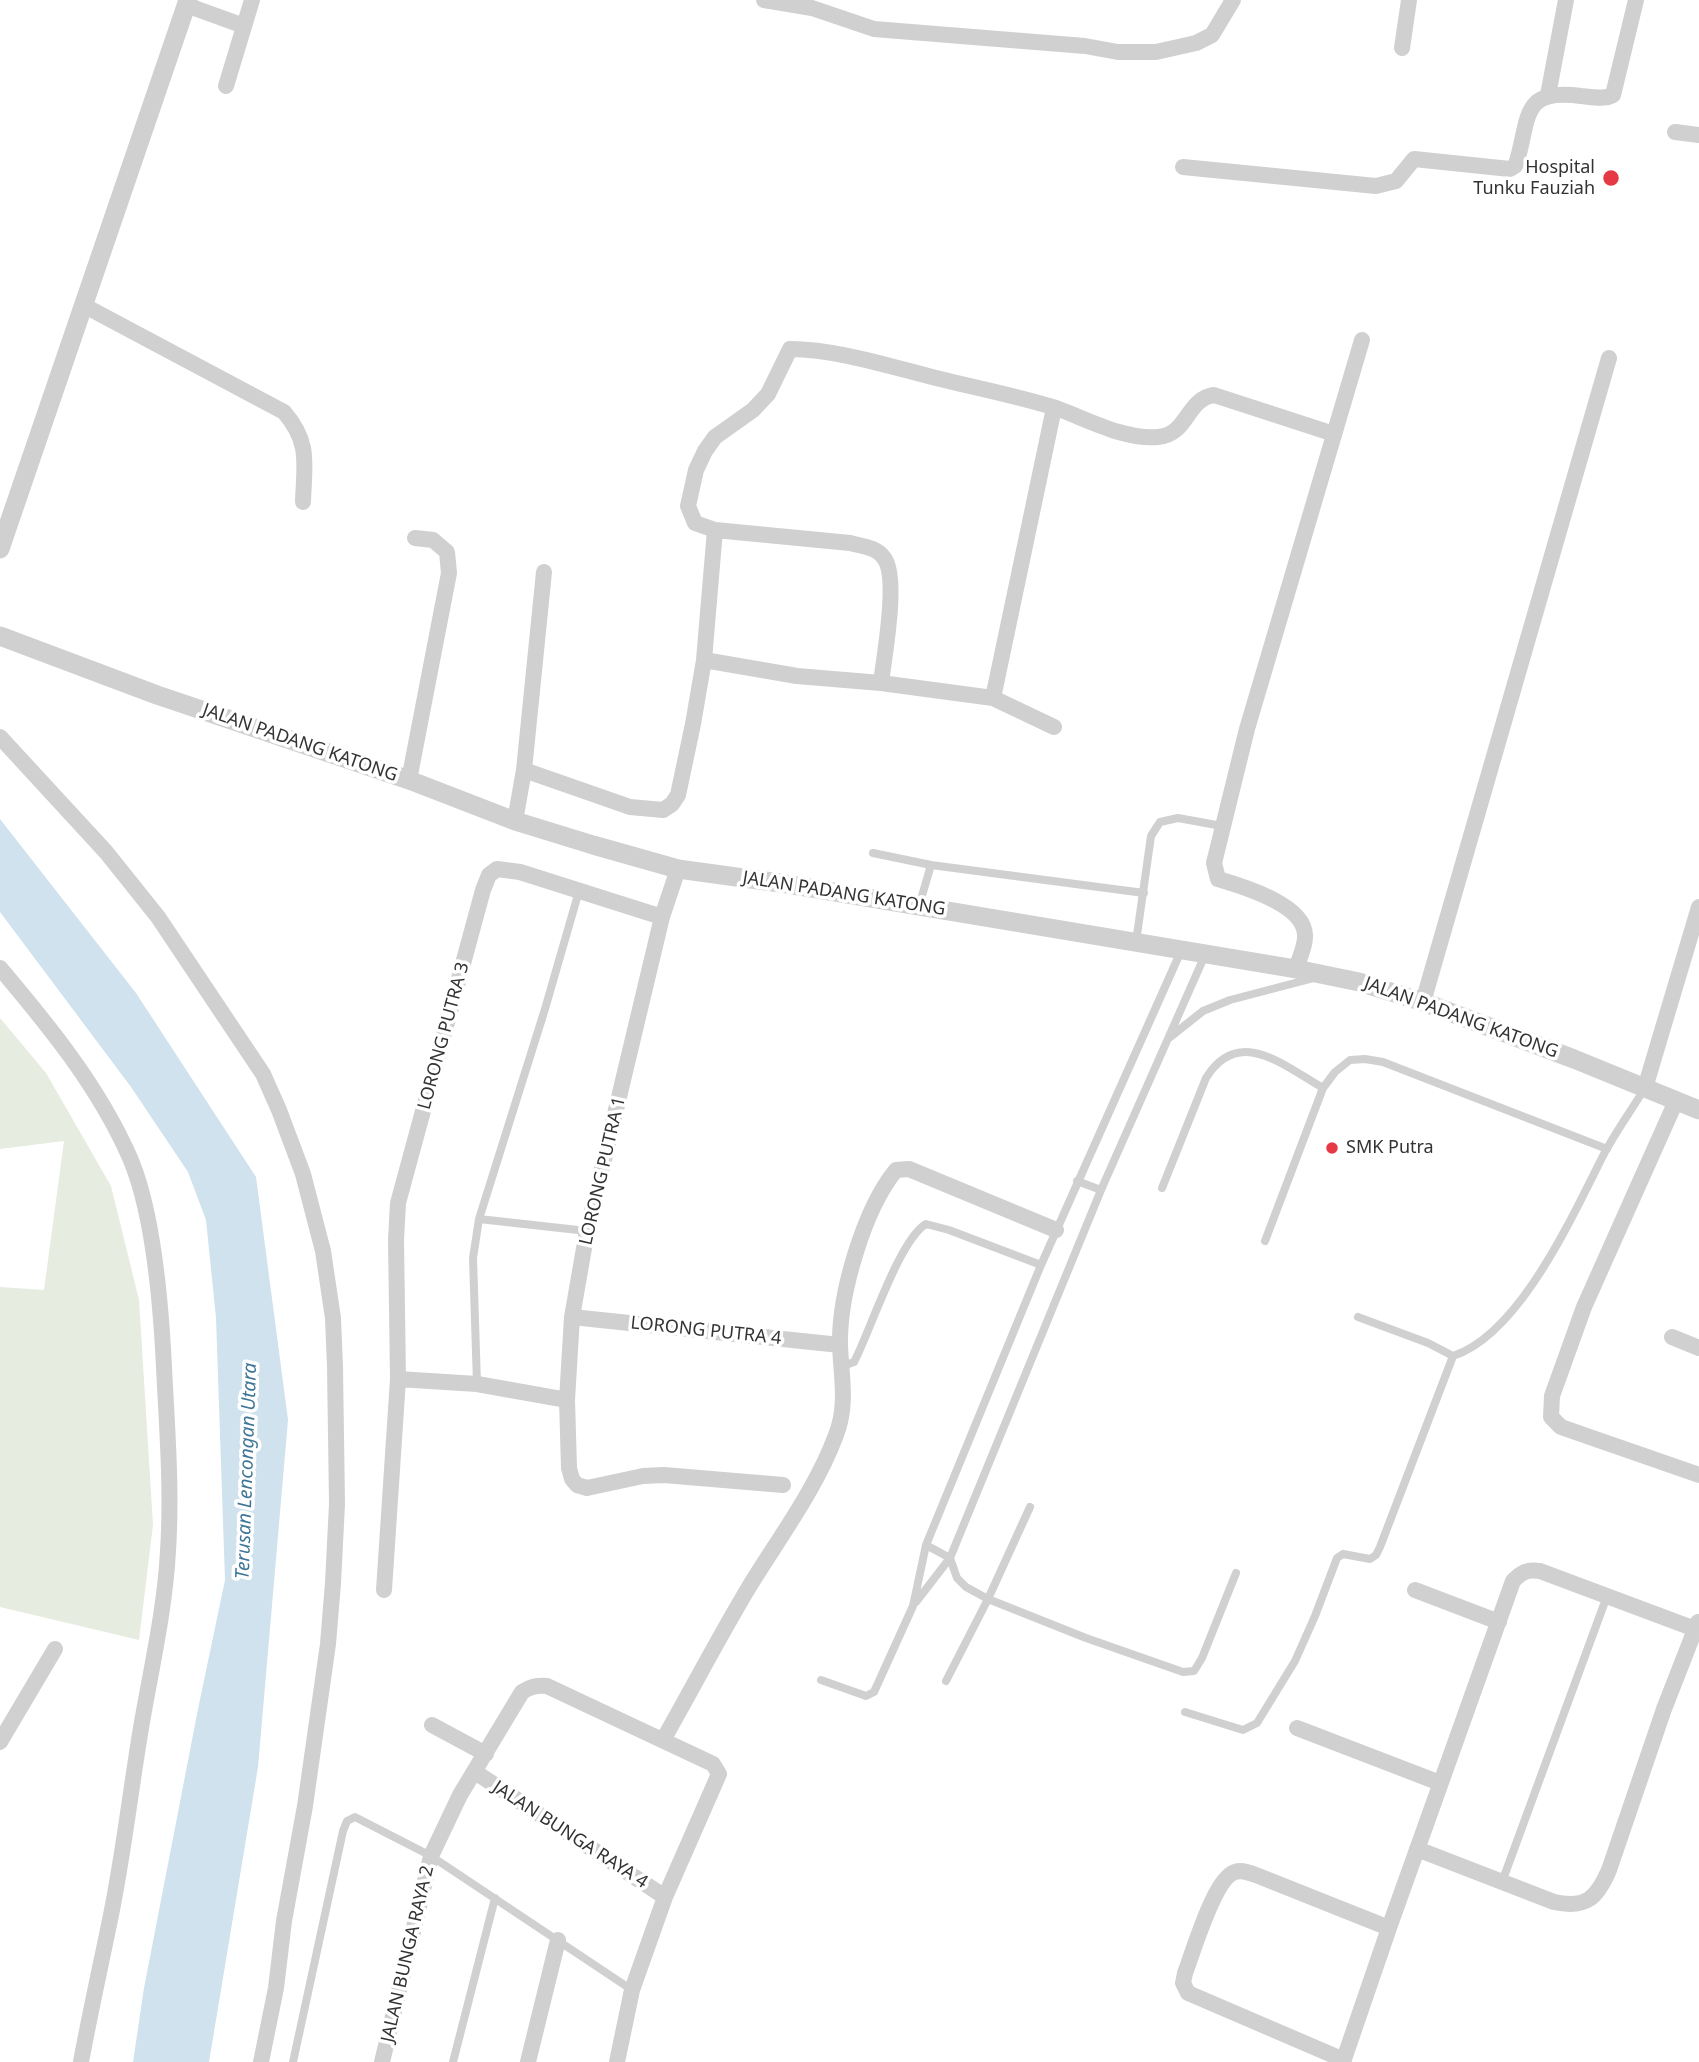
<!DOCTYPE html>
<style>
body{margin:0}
canvas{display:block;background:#fff}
</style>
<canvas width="1699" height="2062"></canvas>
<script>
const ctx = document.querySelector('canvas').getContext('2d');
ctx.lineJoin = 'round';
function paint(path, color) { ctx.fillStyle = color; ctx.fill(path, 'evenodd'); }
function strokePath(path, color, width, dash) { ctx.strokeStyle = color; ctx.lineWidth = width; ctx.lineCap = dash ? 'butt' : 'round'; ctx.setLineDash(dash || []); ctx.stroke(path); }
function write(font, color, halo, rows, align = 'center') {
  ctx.font = font + ' "Noto Sans",sans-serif'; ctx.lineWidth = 7; ctx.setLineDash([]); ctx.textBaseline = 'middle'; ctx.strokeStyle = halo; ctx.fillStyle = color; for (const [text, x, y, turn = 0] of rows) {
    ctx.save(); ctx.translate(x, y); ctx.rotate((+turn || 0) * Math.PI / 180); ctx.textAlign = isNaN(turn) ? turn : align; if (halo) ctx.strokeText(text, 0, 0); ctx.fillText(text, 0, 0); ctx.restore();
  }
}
paint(new Path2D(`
 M 0,1018 L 46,1073 L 111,1186 L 139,1300 L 153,1525 L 139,1640 L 0,1607 L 0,1287 L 44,1290 L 64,1141 L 0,1149 Z`), '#e6ecdf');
paint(new Path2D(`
 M 0,819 L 136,993 L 256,1177 L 288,1420 L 258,1767 L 209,2062 L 133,2062 L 144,1988 L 198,1709 L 225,1580 L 216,1318 L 206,1220 L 188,1172 L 131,1087 L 0,912 Z`), '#cfe2ee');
strokePath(new Path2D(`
 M 873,853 L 931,865
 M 919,906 L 931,865 L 1144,893
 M 1136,942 L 1151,836 L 1160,822 L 1178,818 L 1222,826
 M 1169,1038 L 1203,1011 L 1230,1000 L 1314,978
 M 1077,1181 L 1101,1190
 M 1162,1188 L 1206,1078 C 1239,1025 1284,1066 1323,1088
 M 479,1219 L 587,1231
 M 1265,1241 L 1323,1088 L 1335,1072 L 1350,1060 L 1365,1059 L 1383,1062 L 1607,1149
 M 1358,1317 L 1428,1343 L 1453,1356 C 1521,1334 1574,1212 1605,1152 C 1617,1130 1632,1109 1645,1088
 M 843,1366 L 854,1362 C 870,1332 899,1240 926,1224 L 949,1230 L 1041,1265
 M 477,1384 L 473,1258 L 479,1219 L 545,1009 L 579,891
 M 926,1545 L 950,1558 L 957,1578 L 966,1587 L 988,1599 L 1086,1638 L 1183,1672 L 1194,1671 L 1202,1658 L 1236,1573
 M 916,1602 L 950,1558 L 1101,1190 L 1205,955
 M 821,1680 L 866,1696 L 874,1692 L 913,1606 L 926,1545 L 1041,1265 L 1181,951
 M 946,1681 L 988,1599 L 1030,1507
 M 1185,1712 L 1243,1730 L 1257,1723 L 1295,1661 L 1315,1616 L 1337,1558 L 1343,1554 L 1370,1559 L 1376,1555 L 1380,1547 L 1453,1356
 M 1502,1882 L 1607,1596
 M 293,2062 L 343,1831 L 347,1821 L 355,1817 L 431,1856 L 632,1990
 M 453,2062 L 495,1898`), '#d0d0d0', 8);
strokePath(new Path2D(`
 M 764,0 L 812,8 L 874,29 L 1085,46 L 1118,52 L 1156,52 L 1196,43 L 1212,35 L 1233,0
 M 186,5 L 244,26
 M 1402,48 L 1409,0
 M 226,86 L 252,0
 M 1548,95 L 1566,0
 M 1675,132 L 1699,135
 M 1183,167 L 1376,186 L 1396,181 L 1414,159 L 1510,169 L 1515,166 L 1517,161 C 1530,117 1521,88 1581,96 C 1592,97 1603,100 1613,95 L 1636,0
 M 83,305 L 284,412 C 311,443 304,465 303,502
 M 715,530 L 695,523 L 688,506 L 696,470 L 705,451 L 715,437 L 753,410 L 768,394 L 790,349 C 836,349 892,367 936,378 C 976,388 1017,396 1056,408 C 1087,419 1124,440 1158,437 C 1188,435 1186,399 1214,395 L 1334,434
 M 704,660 L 797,676 L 881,683 L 993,698 L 1054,727
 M 993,698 L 1054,408
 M 0,737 L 106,852 L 158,917 L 263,1074 L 279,1110 L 303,1174 L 323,1251 L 333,1318 L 335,1367 L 337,1504 L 333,1583 L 328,1644 L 305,1806 L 284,1921 L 276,1988 L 261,2062
 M 524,770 L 630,807 L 663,810 L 672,804 L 678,795 L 693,724 L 704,660 L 715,530 L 850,543 C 861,546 877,547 884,558 C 899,577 884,657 881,683
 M 409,780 L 449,573 L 447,552 L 433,540 L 415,538
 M 515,821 L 524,770 L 544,572
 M 678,869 L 662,917 L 587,1231 L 572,1317 L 567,1400 L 569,1468 L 572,1479 L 577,1485 L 587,1488 L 643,1476 L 664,1475 L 783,1485
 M 0,968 C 49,1026 99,1087 130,1158 C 154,1214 161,1305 164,1367 C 167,1429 172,1489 168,1551 C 165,1608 152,1665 142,1722 C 131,1786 124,1851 111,1915 C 101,1964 90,2013 81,2062
 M 1296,969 C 1299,959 1305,947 1305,937 C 1307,905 1242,886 1218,879 L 1214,863 L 1247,729 L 1362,340
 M 1423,1002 L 1609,358
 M 1645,1088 L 1699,907
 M 1676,1101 L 1584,1307 L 1552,1396 L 1551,1417 L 1561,1427 L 1699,1475
 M 572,1317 L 840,1345
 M 1672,1337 L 1699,1348
 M 567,1400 L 477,1384 L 398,1379 L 396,1240 L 398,1203 L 483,890 L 489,875 L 497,869 L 520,872 L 662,917
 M 384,1590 L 398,1379
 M 1415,1590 L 1499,1622
 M 432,1725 L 486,1754
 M 1297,1728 L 1440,1783
 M 663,1740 C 692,1689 719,1637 749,1587 C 779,1538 816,1489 836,1435 C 848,1405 841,1375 840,1345 C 839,1294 864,1209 896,1170 L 909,1169 L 1056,1230
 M 0,1742 L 55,1649
 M 475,1772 L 665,1897
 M 1417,1849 L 1554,1902 C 1586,1909 1597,1898 1609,1870 L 1664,1709 L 1698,1622
 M 1344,2060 L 1188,1993 L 1183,1983 L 1185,1973 C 1193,1953 1214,1878 1235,1872 C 1243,1869 1253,1874 1261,1877 L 1389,1928
 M 382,2062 L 431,1856 L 460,1795 L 522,1692 C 530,1687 536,1685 547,1686 L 713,1764 L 719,1774 L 665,1897 L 632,1990 L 617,2062
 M 528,2062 L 558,1940
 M 1343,2062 L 1389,1928 L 1513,1581 C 1522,1572 1527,1569 1540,1571 L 1695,1629`), '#d0d0d0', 16);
strokePath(new Path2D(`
 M 0,549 L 188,0
 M 0,636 L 157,695 L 409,780 L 515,821 L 593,845 L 678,869 L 780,883 L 1296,969 L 1359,982 L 1423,1002 L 1574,1059 L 1699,1110`), '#d0d0d0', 19);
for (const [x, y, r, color] of [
 [1611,178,9,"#e63946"],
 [1332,1148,7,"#e63946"]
]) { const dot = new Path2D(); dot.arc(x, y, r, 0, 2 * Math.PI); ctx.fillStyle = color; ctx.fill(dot); strokePath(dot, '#fff', 2.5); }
write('18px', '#333', '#fff', [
 ["Hospital",1595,168],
 ["Tunku Fauziah",1595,189],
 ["SMK Putra",1346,1148,"left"]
], 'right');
write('18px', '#333', '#fff', [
 ["JALAN PADANG KATONG",300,743,19],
 ["JALAN PADANG KATONG",844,894,9],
 ["JALAN PADANG KATONG",1461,1018,20],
 ["LORONG PUTRA 3",444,1036,-75],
 ["LORONG PUTRA 1",603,1171,-77],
 ["LORONG PUTRA 4",706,1331,6],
 ["JALAN BUNGA RAYA 4",570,1835,33],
 ["JALAN BUNGA RAYA 2",408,1954,-77]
]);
write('italic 19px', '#3f7597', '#fff', [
 ["Terusan Lencongan Utara",247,1471,-88]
]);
</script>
